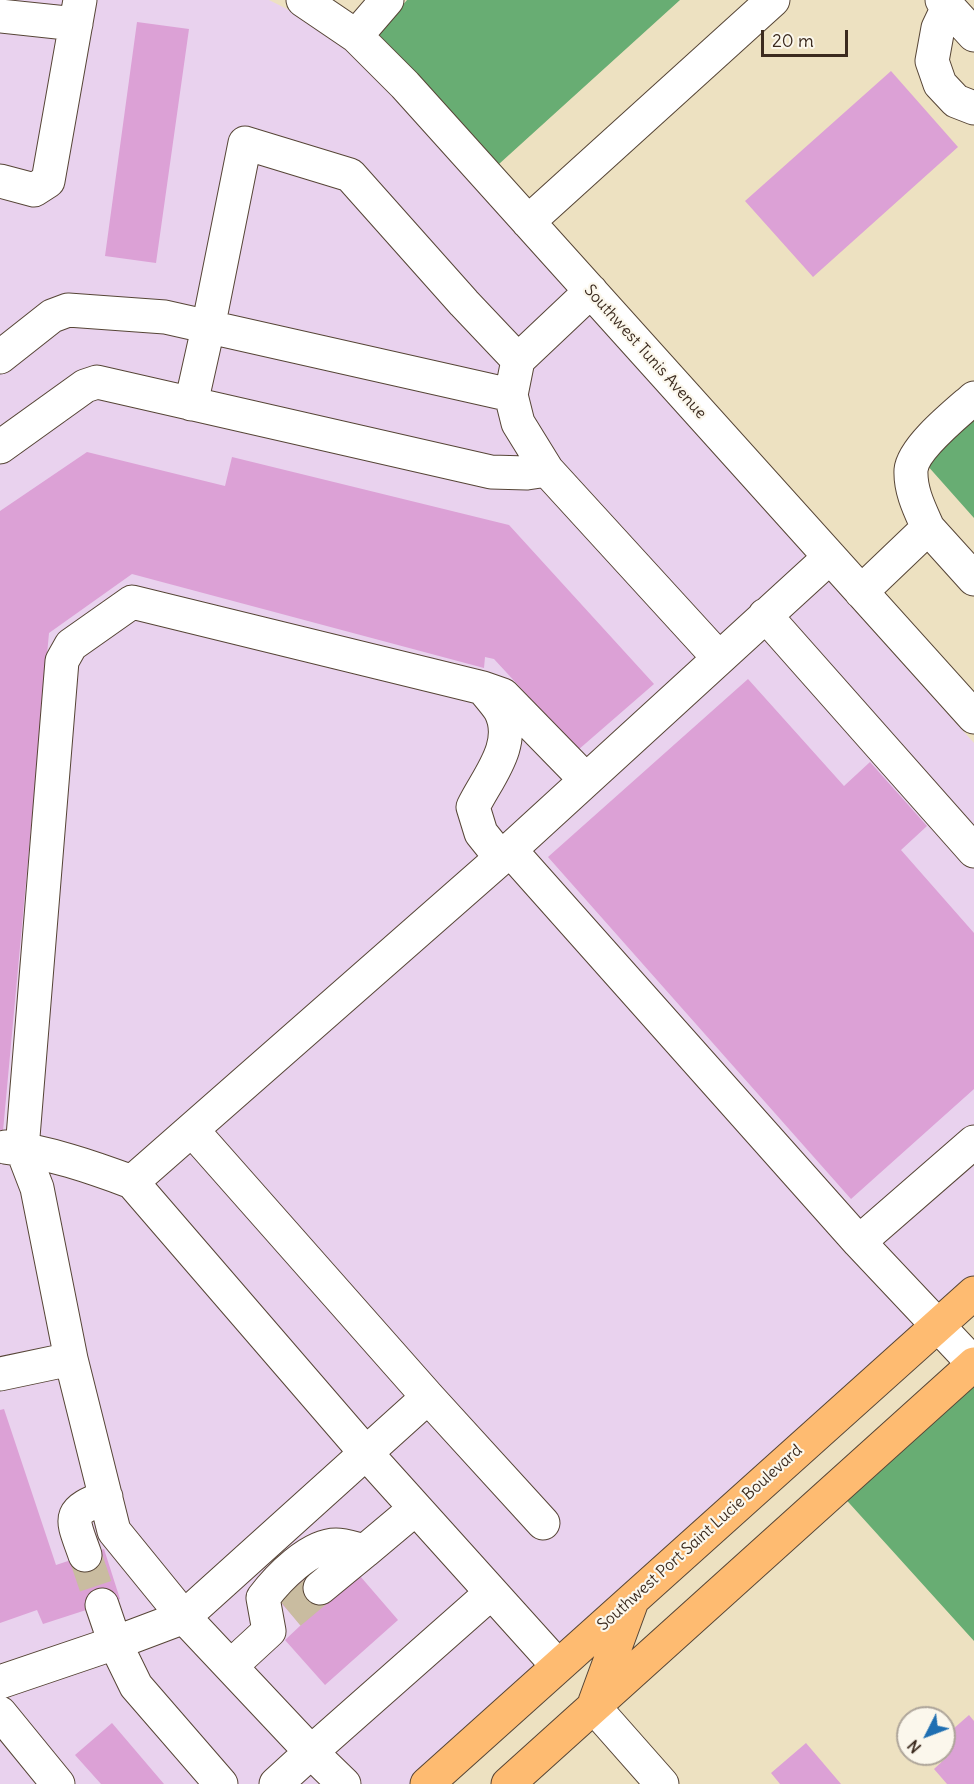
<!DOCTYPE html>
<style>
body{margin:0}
#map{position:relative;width:974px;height:1784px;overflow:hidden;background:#ede1c1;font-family:Delius,sans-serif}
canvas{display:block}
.north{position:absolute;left:896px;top:1706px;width:60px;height:60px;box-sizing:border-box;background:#fbf7ec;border:2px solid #aea59a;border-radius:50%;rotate:228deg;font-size:16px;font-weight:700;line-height:24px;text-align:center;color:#3b2a1e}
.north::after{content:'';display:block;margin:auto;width:21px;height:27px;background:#1f6fb2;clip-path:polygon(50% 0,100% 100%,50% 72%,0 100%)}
.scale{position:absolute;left:761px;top:30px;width:87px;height:27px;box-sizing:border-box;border:3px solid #3b2a1e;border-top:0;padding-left:8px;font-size:18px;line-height:21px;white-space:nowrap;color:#3b2a1e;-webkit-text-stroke:4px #fbf7ec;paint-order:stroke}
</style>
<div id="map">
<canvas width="974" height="1784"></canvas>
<div class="north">N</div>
<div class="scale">20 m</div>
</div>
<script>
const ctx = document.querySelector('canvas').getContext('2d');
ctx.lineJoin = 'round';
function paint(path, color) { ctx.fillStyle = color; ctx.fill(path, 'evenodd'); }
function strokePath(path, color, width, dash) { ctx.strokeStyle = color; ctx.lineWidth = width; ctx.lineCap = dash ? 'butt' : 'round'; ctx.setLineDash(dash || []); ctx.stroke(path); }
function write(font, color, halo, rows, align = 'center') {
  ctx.font = font + ' Delius,sans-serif'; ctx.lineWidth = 4.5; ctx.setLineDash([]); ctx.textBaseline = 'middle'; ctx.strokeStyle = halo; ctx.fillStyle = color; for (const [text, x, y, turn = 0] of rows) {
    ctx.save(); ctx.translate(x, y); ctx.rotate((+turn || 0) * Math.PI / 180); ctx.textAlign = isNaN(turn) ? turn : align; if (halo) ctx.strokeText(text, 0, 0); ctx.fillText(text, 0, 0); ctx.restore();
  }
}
paint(new Path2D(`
 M 0,0 L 269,0 L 287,9 L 346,49 L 393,96 L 974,743 L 974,1302 L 442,1784 L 0,1784 Z`), '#e9d2ee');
paint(new Path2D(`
 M 407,0 L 680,0 L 499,164 L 417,74 L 378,34 Z
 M 974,389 L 974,518 L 910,446 Z
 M 974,1354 L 974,1641 L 831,1483 Z`), '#68ad73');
paint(new Path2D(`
 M 137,22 L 189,29 L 156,263 L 105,256 Z
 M 891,71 L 958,147 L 813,277 L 745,201 Z
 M 87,452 L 225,486 L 232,457 L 509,525 L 654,684 L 578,750 L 494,659 L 485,657 L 484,668 L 132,574 L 49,633 L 3,1131 L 0,1130 L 0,511 Z
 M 748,679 L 844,786 L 870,762 L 927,826 L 901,850 L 974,933 L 974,1089 L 851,1199 L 548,857 Z
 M 4,1409 L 56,1565 L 104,1549 L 120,1599 L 43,1624 L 37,1610 L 0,1623 L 0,1410 Z
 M 303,1569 L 331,1601 L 360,1576 L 398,1620 L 325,1685 L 285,1640 L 301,1625 L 274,1595 Z
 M 969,1715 L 974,1721 L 974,1784 L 947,1784 L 934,1769 L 948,1756 L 944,1751 L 944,1737 Z
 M 112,1723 L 164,1784 L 101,1784 L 75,1755 Z
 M 806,1743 L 841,1784 L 780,1784 L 771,1773 Z`), '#dca1d6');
strokePath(new Path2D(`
 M 85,1555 L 102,1605
 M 290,1613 L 320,1588`), '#c9bca0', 33, [33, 16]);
const minor = new Path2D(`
 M 303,0 L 356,36 L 405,85 L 974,717
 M 942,0 L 974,35
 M 948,7 L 938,28 L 932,61 L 940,84 L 956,101 L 974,108
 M 0,16 L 76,24
 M 356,36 L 387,0
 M 0,181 L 34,190 L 48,181 L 80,0
 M 528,222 L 773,0
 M 591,291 L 518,360 L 511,395 L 518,423 L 547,470 L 718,657
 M 0,357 L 52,316 L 68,310 L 165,317 L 511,395
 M 191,404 L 208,328 L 245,143 L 350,175 L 464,303 L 518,360
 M 0,447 L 85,386 L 97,382 L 491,472 L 527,473 L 547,470
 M 928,528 C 920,510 910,491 911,470 C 913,448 957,413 974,398
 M 861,592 L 928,528 L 974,579
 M 765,615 L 974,851
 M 485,691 C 490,697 496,704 500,710 C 518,744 487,778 473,807 L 481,833 L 501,858
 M 510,850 L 859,1242 L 974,1364
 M 192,1130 L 428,1397 L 543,1523
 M 5,1147 C 48,1152 92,1167 132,1182 L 366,1453 L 557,1665
 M 132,1182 L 501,858 L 830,557
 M 859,1242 L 974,1142
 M 0,1374 L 71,1359
 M 85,1555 C 72,1518 65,1512 106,1497
 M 320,1588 L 365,1551
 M 491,1593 L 311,1752 L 184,1617 L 114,1531 L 71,1359 L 37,1188 L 22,1149 L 62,661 L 71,645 L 132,602 L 483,688 L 503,695 L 586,780
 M 102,1605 L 115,1643 L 136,1686 L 221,1784
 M 231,1666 L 269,1631 L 263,1598 C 278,1578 310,1545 336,1545 C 345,1545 356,1549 365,1551 L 415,1509
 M 0,1682 L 115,1643 L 184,1617 L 428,1397
 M 594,1707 L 662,1784
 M 0,1713 L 58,1784
 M 276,1784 L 311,1752 L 344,1784`);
const major = new Path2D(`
 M 595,1702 L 632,1601
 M 427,1784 L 974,1293
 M 508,1784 L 974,1364`);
strokePath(minor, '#564536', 35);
strokePath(major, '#564536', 35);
strokePath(minor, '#fff', 33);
strokePath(major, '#febb71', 33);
write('16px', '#3b2a1e', '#fbf7ec', [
 ["Southwest Tunis Avenue",645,352,48],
 ["Southwest Port Saint Lucie Boulevard",700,1538,-42]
]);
</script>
